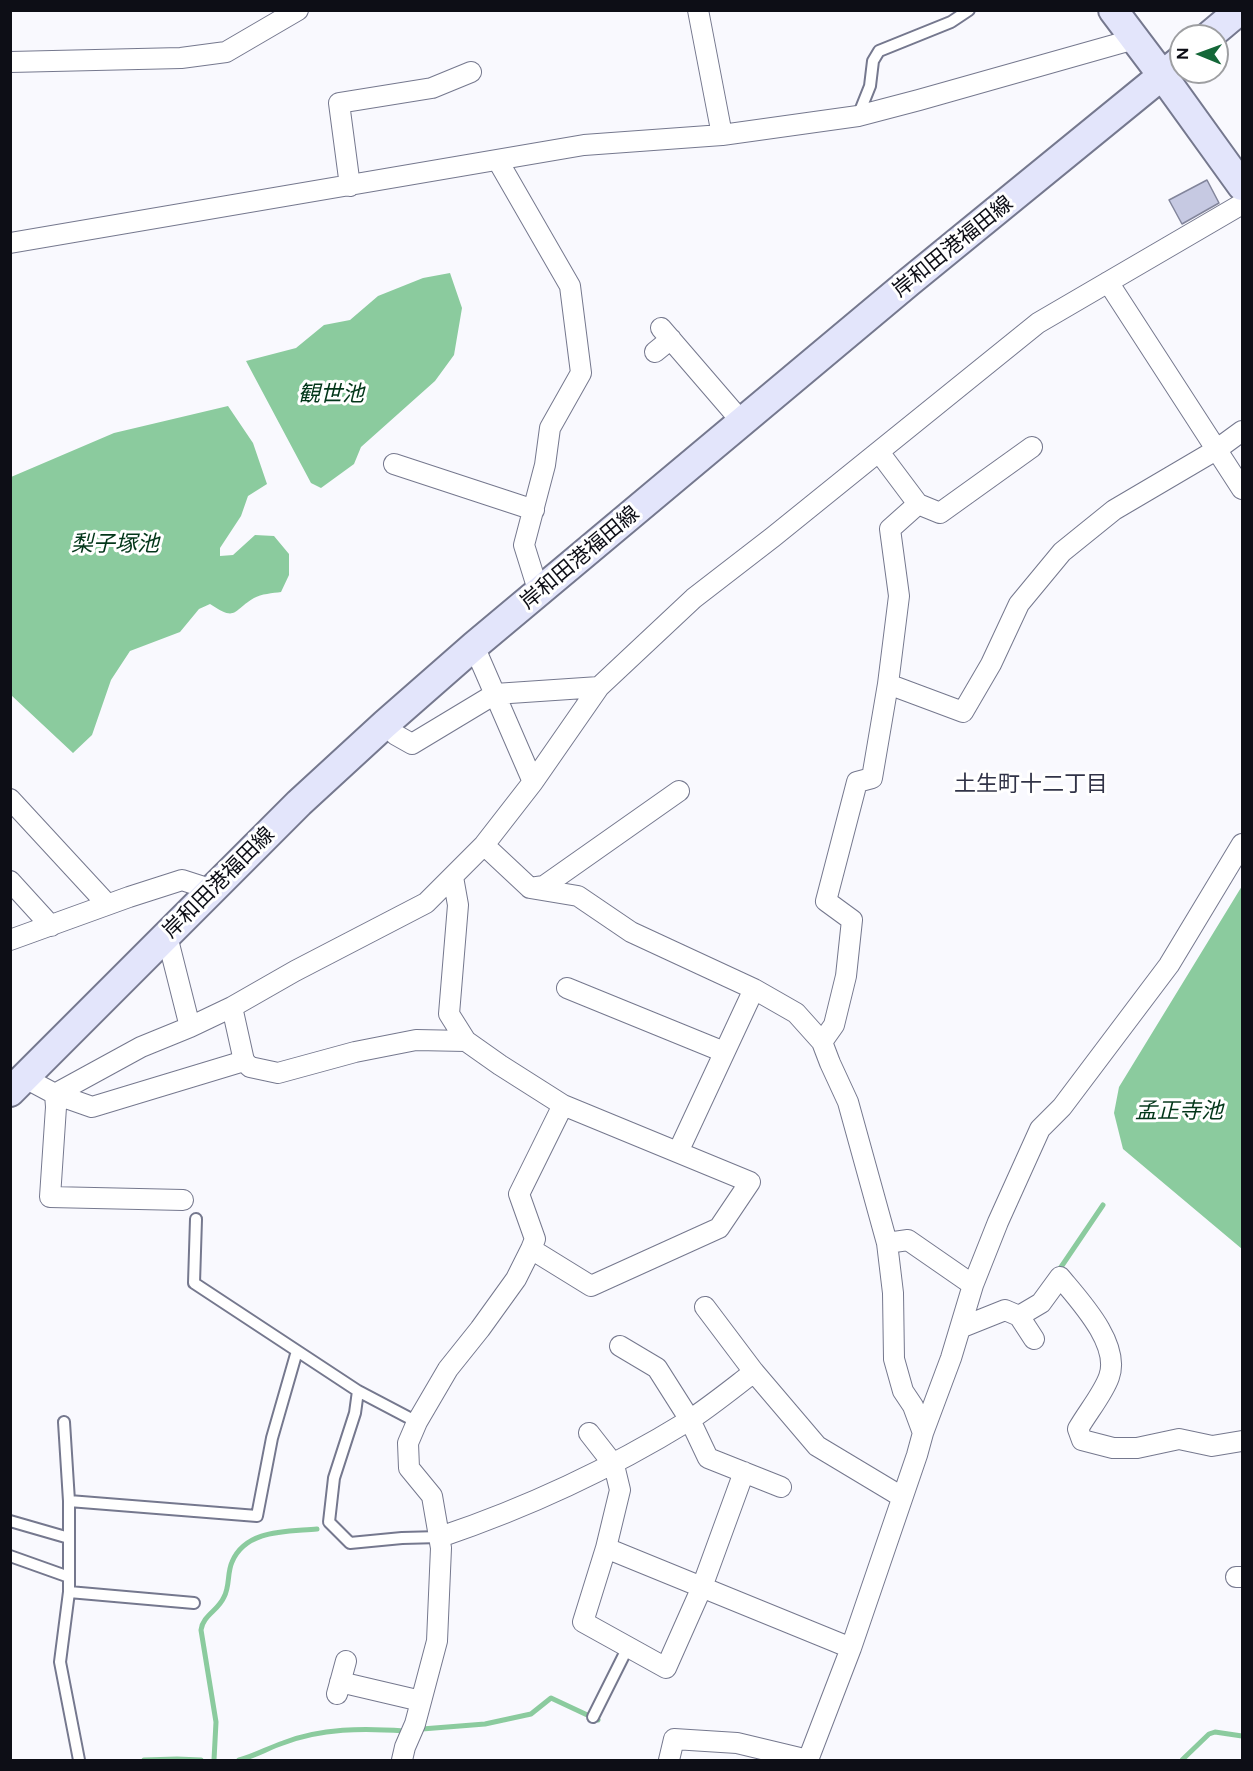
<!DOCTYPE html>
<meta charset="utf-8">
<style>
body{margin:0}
#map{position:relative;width:1253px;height:1771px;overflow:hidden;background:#f9f9fe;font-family:Figtree,sans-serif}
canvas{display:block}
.frame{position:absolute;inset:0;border:12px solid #0d0e16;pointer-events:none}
.north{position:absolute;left:1169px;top:24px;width:60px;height:60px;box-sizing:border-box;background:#fff;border:2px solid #9e9fa2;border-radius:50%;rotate:271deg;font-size:16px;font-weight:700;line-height:24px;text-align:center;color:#0d0e16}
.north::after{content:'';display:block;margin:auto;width:21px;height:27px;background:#146738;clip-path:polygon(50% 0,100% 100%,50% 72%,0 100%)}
</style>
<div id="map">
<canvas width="1253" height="1771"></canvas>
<div class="frame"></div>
<div class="north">N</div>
</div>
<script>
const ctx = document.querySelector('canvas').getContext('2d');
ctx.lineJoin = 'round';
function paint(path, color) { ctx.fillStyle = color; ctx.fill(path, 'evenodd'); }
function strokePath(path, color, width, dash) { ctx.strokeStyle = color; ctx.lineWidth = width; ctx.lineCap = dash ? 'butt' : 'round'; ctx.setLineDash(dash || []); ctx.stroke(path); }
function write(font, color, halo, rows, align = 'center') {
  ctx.font = font + ' Figtree,"Noto Sans JP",sans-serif'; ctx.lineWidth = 6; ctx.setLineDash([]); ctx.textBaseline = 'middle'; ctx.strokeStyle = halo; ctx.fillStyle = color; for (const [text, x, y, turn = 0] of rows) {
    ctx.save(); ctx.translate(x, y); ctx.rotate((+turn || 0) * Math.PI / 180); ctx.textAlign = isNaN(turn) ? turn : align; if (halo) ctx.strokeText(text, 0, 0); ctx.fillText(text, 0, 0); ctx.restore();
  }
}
paint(new Path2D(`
 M 450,273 L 462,308 L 454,355 L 435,381 L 361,447 L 354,464 L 321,488 L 311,483 L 246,361 L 296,348 L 324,325 L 350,320 L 378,296 L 423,278 Z
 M 228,406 L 253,443 L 267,484 L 248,496 L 241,516 L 220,548 L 220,556 L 233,555 L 255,535 L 274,536 L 289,554 L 289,575 L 281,592 C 273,593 261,594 254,598 C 232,611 237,622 210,604 L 199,609 L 180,632 L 130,651 L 111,680 L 92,735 L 73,753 L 11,695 L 11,477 L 114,433 Z
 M 1242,886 L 1242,1249 L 1123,1149 L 1114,1113 L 1119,1087 Z`), '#8bcb9e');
strokePath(new Path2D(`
 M 1057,1273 L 1103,1205
 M 422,1729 L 485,1724 L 531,1714 L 551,1698 L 598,1720
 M 144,1760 L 177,1759 L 201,1760
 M 214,1760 L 216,1722 L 201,1630 C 203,1615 218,1611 224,1597 C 230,1586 227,1573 232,1562 C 246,1529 287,1532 317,1529
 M 239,1760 C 255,1756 268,1748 283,1743 C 321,1728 364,1728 404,1731
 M 1182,1760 L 1209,1734 L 1215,1732 L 1242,1736`), '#8bcb9e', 5);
const building = new Path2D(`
 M 1207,180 L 1219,203 L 1182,224 L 1169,200 Z`);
paint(building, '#c6c9e2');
strokePath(building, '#82859b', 1.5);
const lane = new Path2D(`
 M 858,116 L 870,86 L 873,61 L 879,51 L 951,22 L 969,10
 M 196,1219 L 194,1283 L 358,1391 L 417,1422
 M 358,1391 L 355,1413 L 334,1478 L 329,1522 L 350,1543 L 402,1538 L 440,1537
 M 64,1422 L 69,1501 L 69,1592 L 60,1662 L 79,1760
 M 69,1501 L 257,1516 L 272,1438 L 297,1351
 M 10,1521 L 69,1538
 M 10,1556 L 69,1577
 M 69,1592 L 194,1603
 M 593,1717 L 628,1647`);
const street = new Path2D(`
 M 698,10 L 722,135
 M 10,62 L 181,58 L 226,52 L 298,10
 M 498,161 L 570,286 L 581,373 L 550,428 L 545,465 L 524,545 L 539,593
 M 350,186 L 339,103 L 432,88 L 471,72
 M 10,243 L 584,145 L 722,135 L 858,116 L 919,100 L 1135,39
 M 1108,282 L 1242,489
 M 661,328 L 742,422
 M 655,352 L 671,339
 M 394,464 L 534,510
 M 918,504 L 940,513 L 1032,447
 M 474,646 L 533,782
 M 888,684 L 963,712 L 991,664 L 1019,604 L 1062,552 L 1114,510 L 1216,450 L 1242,431
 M 385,724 L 396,735 L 412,744 L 495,694 L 599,687
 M 10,799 L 107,904
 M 484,845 L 530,888 L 544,886 L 679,791
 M 10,881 L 51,926
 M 530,888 L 578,896 L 631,932 L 754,989 L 796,1013 L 822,1042 L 830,1063 L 848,1102 L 887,1243 L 893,1293 L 894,1359 L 903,1391 L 913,1406 L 923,1433
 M 167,936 L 190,1027
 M 10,940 L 129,897 L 182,880 L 213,890
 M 567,988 L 724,1052
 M 232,1007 L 244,1061 L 250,1067 L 278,1073 L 355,1052 L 416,1040 L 466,1041
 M 822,1042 L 834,1025 L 846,976 L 852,920 L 826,901 L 857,782 L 872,778 L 888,684 L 899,596 L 890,529 L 918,504 L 879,452
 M 25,1078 L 55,1094 L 141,1047 L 190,1027 L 232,1007 L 295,971 L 426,903 L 484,845 L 533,782 L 599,687 L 694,598 L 773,537 L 1038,323 L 1242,204
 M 678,1152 L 754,989
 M 183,1200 L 50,1197 L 56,1107 L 55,1094 L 92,1107 L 244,1061
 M 887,1243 L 908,1240 L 973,1285
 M 531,1249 L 591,1286 L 719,1228 L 750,1182 L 563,1105
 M 705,1307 L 754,1372 L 817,1446 L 902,1497
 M 1019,1316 L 1041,1303 L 1060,1277 C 1079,1300 1121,1344 1109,1377 C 1103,1394 1087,1413 1078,1429 L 1082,1440 L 1113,1448 L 1137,1448 L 1179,1439 L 1212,1446 L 1242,1441
 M 960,1328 L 1005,1310 L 1019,1316 L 1034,1339
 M 620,1346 L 657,1368 L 690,1420 L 708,1458 L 781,1487
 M 589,1433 L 614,1465 L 620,1490 L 606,1548 L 851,1648
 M 440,1537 C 526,1508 610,1469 688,1421 C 711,1406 733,1388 754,1372
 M 606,1548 L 583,1622 L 666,1668 L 702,1587 L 744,1472
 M 1236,1577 L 1242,1577
 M 340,1682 L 421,1701
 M 337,1694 L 346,1661
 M 402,1760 L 405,1747 L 415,1724 L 437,1641 L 441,1548 L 432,1496 L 409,1468 L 408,1443 L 417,1422 L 448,1369 L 480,1329 L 516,1279 L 531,1249 L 535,1239 L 519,1194 L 563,1105 L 500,1065 L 466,1041 L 449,1014 L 458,905 L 453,877
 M 669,1760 L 674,1739 L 737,1743 L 808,1760
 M 808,1760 L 851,1648 L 917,1455 L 923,1433 L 951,1358 L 973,1285 L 998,1222 L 1040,1129 L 1062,1107 L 1169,965 L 1242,844`);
const secondary = new Path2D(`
 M 1113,10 L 1162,75 L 1242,186
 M 1209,36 L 1240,10
 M 10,1092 L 299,803 L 385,724 L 474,646 L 909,282 L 1181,60`);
strokePath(lane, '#75788e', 14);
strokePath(street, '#75788e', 22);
strokePath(secondary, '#75788e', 32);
strokePath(lane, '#fff', 10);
strokePath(street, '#fff', 20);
strokePath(secondary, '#e3e5fb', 28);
write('21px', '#0d0e16', '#fff', [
 ["岸和田港福田線",953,247,-39],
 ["岸和田港福田線",580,558,-40],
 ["岸和田港福田線",219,883,-45]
]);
write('italic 22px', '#023619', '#fff', [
 ["観世池",331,395],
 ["梨子塚池",115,545],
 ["孟正寺池",1179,1112]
]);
write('22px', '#313347', '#fff', [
 ["土生町十二丁目",1031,785]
]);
</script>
